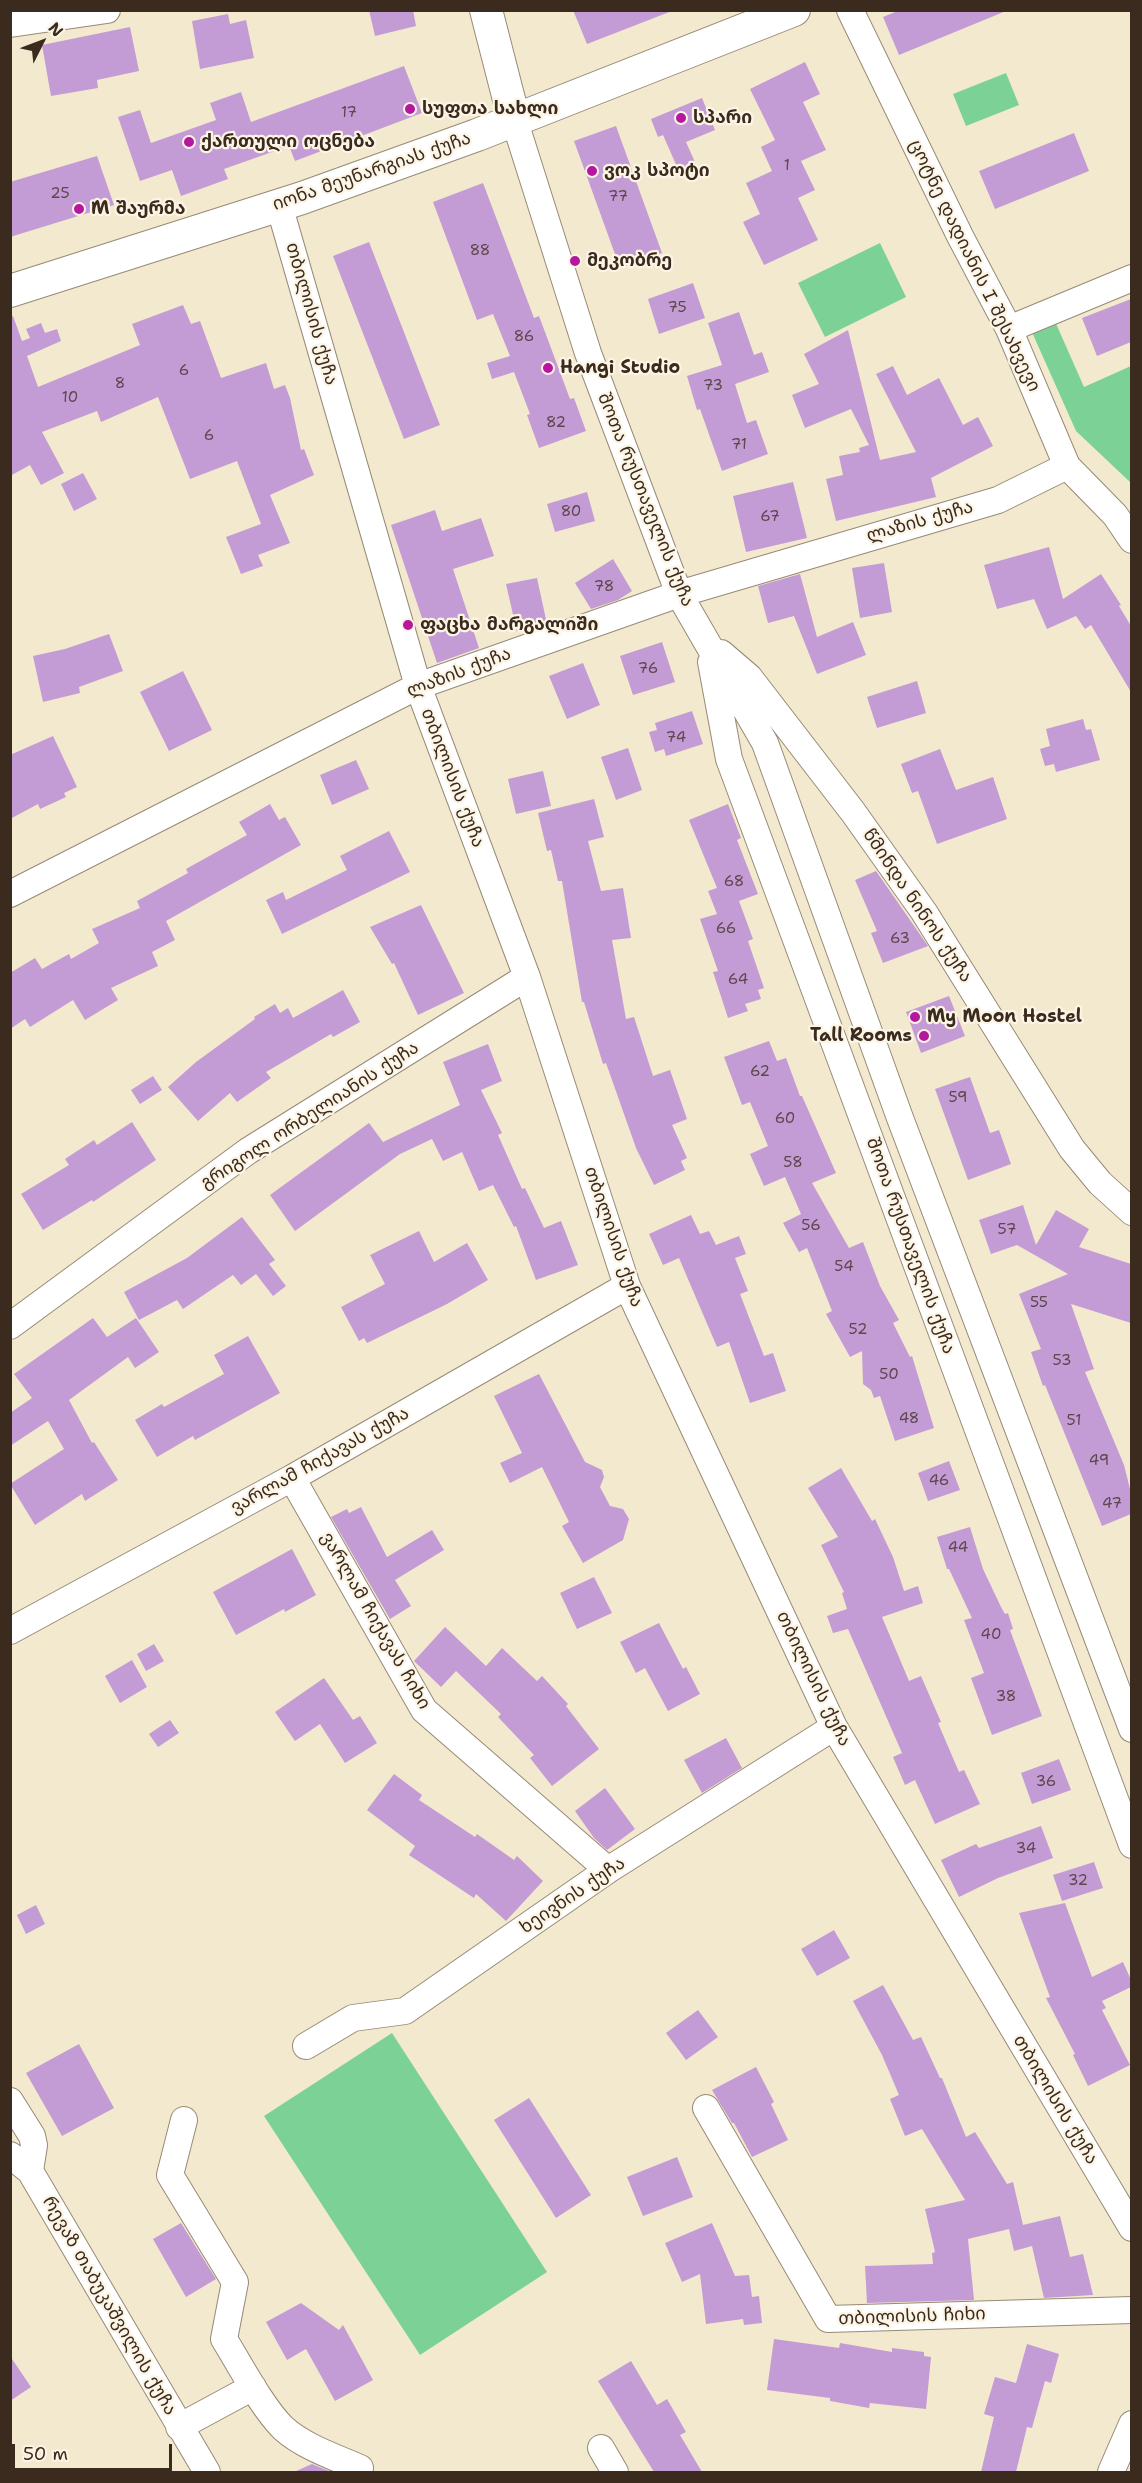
<!DOCTYPE html>
<meta charset="utf-8">
<style>
body{margin:0}
#map{position:relative;width:1142px;height:2483px;overflow:hidden;background:#f3e9ce;font-family:"Shantell Sans",sans-serif}
canvas{display:block}
.frame{position:absolute;inset:0;border:12px solid #3b2a1e;pointer-events:none}
.north{position:absolute;left:12px;top:12px;width:60px;height:60px;-webkit-text-stroke:4px #fcf5e5;paint-order:stroke;rotate:48deg;font-size:16px;font-weight:700;line-height:24px;text-align:center;color:#3b2a1e}
.north::after{content:'';display:block;margin:auto;width:21px;height:27px;background:#3b2a1e;clip-path:polygon(50% 0,100% 100%,50% 72%,0 100%)}
.scale{position:absolute;left:12px;top:2444px;width:160px;height:27px;box-sizing:border-box;border:3px solid #3b2a1e;border-top:0;padding-left:8px;font-size:18px;line-height:21px;white-space:nowrap;color:#3b2a1e;-webkit-text-stroke:4px #fcf5e5;paint-order:stroke}
</style>
<div id="map">
<canvas width="1142" height="2483"></canvas>
<div class="frame"></div>
<div class="north">N</div>
<div class="scale">50 m</div>
</div>
<script>
const ctx = document.querySelector('canvas').getContext('2d');
ctx.lineJoin = 'round';
function paint(path, color) { ctx.fillStyle = color; ctx.fill(path, 'evenodd'); }
function strokePath(path, color, width, dash) { ctx.strokeStyle = color; ctx.lineWidth = width; ctx.lineCap = dash ? 'butt' : 'round'; ctx.setLineDash(dash || []); ctx.stroke(path); }
function write(font, color, halo, rows, align = 'center') {
  ctx.font = font + ' "Shantell Sans","Noto Sans Georgian",sans-serif'; ctx.lineWidth = 4.5; ctx.setLineDash([]); ctx.textBaseline = 'middle'; ctx.strokeStyle = halo; ctx.fillStyle = color; for (const [text, x, y, turn = 0] of rows) {
    ctx.save(); ctx.translate(x, y); ctx.rotate((+turn || 0) * Math.PI / 180); ctx.textAlign = isNaN(turn) ? turn : align; if (halo) ctx.strokeText(text, 0, 0); ctx.fillText(text, 0, 0); ctx.restore();
  }
}
paint(new Path2D(`
 M 1006,73 L 1019,105 L 966,126 L 953,94 Z
 M 880,243 L 906,297 L 825,337 L 798,283 Z
 M 1054,319 L 1084,387 L 1131,366 L 1131,483 L 1076,431 L 1031,330 Z
 M 392,2033 L 547,2272 L 420,2355 L 264,2116 Z`), '#7cd296');
paint(new Path2D(`
 M 369,10 L 413,10 L 416,26 L 375,36 Z
 M 573,10 L 672,10 L 672,11 L 587,44 Z
 M 900,10 L 1006,10 L 1006,11 L 899,55 L 883,17 Z
 M 228,14 L 230,24 L 246,20 L 254,58 L 200,69 L 192,21 Z
 M 130,27 L 139,71 L 97,80 L 98,88 L 51,96 L 42,45 Z
 M 805,62 L 820,94 L 803,102 L 826,150 L 801,161 L 815,190 L 798,198 L 818,240 L 764,265 L 743,222 L 760,214 L 746,183 L 772,171 L 761,147 L 775,140 L 750,89 Z
 M 404,66 L 422,113 L 295,161 L 289,146 L 224,169 L 228,179 L 181,196 L 172,170 L 140,181 L 118,117 L 140,110 L 151,143 L 216,120 L 210,103 L 241,92 L 251,122 Z
 M 702,98 L 715,130 L 686,142 L 698,169 L 681,176 L 663,135 L 658,137 L 651,119 Z
 M 616,126 L 662,253 L 620,268 L 574,141 Z
 M 1074,133 L 1089,171 L 995,209 L 979,171 Z
 M 97,156 L 114,205 L 10,237 L 10,182 Z
 M 483,183 L 534,318 L 539,316 L 570,399 L 574,398 L 586,431 L 539,448 L 527,415 L 530,414 L 514,372 L 492,379 L 487,363 L 510,356 L 493,314 L 477,320 L 433,202 Z
 M 369,242 L 440,425 L 404,439 L 333,256 Z
 M 693,283 L 705,318 L 659,334 L 648,299 Z
 M 1131,299 L 1131,342 L 1097,356 L 1082,318 Z
 M 183,305 L 191,324 L 200,321 L 221,378 L 266,363 L 274,389 L 285,385 L 290,398 L 301,450 L 304,449 L 314,475 L 270,495 L 290,543 L 258,555 L 263,566 L 241,574 L 226,537 L 261,524 L 237,461 L 190,479 L 158,397 L 101,422 L 97,411 L 42,432 L 64,473 L 41,485 L 30,465 L 10,476 L 10,317 L 13,316 L 22,341 L 30,338 L 26,329 L 41,323 L 45,333 L 57,329 L 61,341 L 27,356 L 38,387 L 140,345 L 132,324 Z
 M 739,312 L 754,355 L 762,352 L 769,372 L 735,384 L 747,423 L 756,420 L 768,454 L 722,471 L 700,409 L 697,410 L 687,376 L 722,365 L 708,323 Z
 M 848,330 L 880,460 L 916,452 L 876,374 L 893,366 L 907,395 L 939,378 L 963,425 L 978,417 L 993,446 L 931,478 L 936,497 L 836,521 L 826,479 L 843,475 L 839,456 L 860,452 L 859,448 L 869,445 L 851,409 L 805,428 L 792,395 L 819,384 L 804,354 Z
 M 83,473 L 97,499 L 74,511 L 61,484 Z
 M 793,482 L 807,538 L 746,552 L 733,496 Z
 M 587,492 L 595,521 L 555,532 L 547,504 Z
 M 435,510 L 442,531 L 481,518 L 494,556 L 453,569 L 479,648 L 437,663 L 391,525 Z
 M 1049,547 L 1063,599 L 1101,574 L 1121,605 L 1119,606 L 1131,626 L 1131,692 L 1091,625 L 1085,629 L 1076,616 L 1047,629 L 1034,599 L 997,609 L 984,565 Z
 M 613,559 L 632,591 L 618,600 L 591,609 L 575,583 Z
 M 884,563 L 892,612 L 860,618 L 852,568 Z
 M 800,574 L 817,637 L 853,622 L 866,655 L 817,674 L 794,616 L 768,623 L 758,586 Z
 M 537,578 L 547,624 L 517,632 L 506,584 Z
 M 109,634 L 123,671 L 79,687 L 80,693 L 43,702 L 33,656 L 65,649 Z
 M 662,642 L 675,682 L 633,695 L 620,656 Z
 M 583,663 L 600,705 L 567,719 L 549,676 Z
 M 183,671 L 212,730 L 169,751 L 140,692 Z
 M 917,681 L 926,713 L 877,728 L 867,697 Z
 M 692,711 L 703,744 L 666,756 L 664,749 L 655,752 L 649,732 L 657,730 L 655,723 Z
 M 1083,719 L 1086,730 L 1091,729 L 1100,760 L 1056,772 L 1054,764 L 1045,766 L 1040,749 L 1050,746 L 1046,729 Z
 M 53,736 L 77,787 L 64,793 L 66,797 L 40,809 L 38,804 L 10,819 L 10,755 Z
 M 628,748 L 642,790 L 616,800 L 601,757 Z
 M 940,749 L 956,790 L 993,777 L 1007,819 L 937,844 L 918,791 L 912,793 L 901,764 Z
 M 356,760 L 369,789 L 332,805 L 320,775 Z
 M 543,771 L 551,806 L 516,814 L 508,779 Z
 M 594,799 L 604,837 L 588,841 L 601,891 L 623,888 L 631,938 L 612,940 L 626,1019 L 634,1017 L 653,1076 L 670,1070 L 687,1119 L 672,1125 L 687,1158 L 681,1161 L 685,1170 L 654,1185 L 636,1148 L 606,1063 L 603,1064 L 584,1002 L 582,1002 L 562,881 L 558,881 L 551,850 L 547,851 L 538,813 Z
 M 270,804 L 279,820 L 285,817 L 301,845 L 166,921 L 175,940 L 152,952 L 158,966 L 111,988 L 118,1000 L 85,1020 L 73,1000 L 30,1027 L 25,1019 L 10,1029 L 10,973 L 35,958 L 42,969 L 69,954 L 71,959 L 99,943 L 92,929 L 140,908 L 137,901 L 188,873 L 186,869 L 247,835 L 239,822 Z
 M 728,804 L 741,838 L 737,840 L 758,894 L 739,901 L 753,939 L 748,941 L 764,988 L 758,990 L 761,999 L 745,1004 L 748,1011 L 728,1018 L 713,972 L 718,971 L 700,919 L 717,914 L 708,891 L 717,888 L 689,820 Z
 M 389,831 L 410,872 L 282,934 L 266,900 L 283,892 L 286,900 L 347,870 L 340,856 Z
 M 876,871 L 928,946 L 883,963 L 871,933 L 877,931 L 855,880 Z
 M 421,905 L 464,993 L 418,1015 L 394,963 L 392,964 L 370,927 Z
 M 343,990 L 360,1022 L 333,1037 L 331,1034 L 266,1072 L 271,1078 L 237,1102 L 230,1093 L 198,1121 L 168,1087 L 196,1062 L 255,1019 L 254,1017 L 275,1004 L 280,1013 L 288,1008 L 293,1018 Z
 M 949,996 L 965,1036 L 921,1053 L 906,1012 Z
 M 769,1041 L 777,1061 L 786,1058 L 800,1096 L 802,1096 L 836,1173 L 812,1183 L 849,1248 L 863,1242 L 880,1286 L 899,1320 L 893,1323 L 910,1357 L 912,1356 L 934,1428 L 895,1441 L 880,1396 L 874,1398 L 871,1390 L 863,1384 L 862,1351 L 850,1357 L 826,1314 L 832,1311 L 807,1248 L 799,1252 L 783,1223 L 801,1214 L 785,1177 L 764,1186 L 750,1154 L 768,1146 L 750,1102 L 742,1105 L 724,1057 Z
 M 488,1044 L 502,1081 L 481,1090 L 502,1133 L 498,1135 L 522,1189 L 525,1188 L 544,1228 L 561,1221 L 578,1265 L 536,1280 L 516,1226 L 514,1227 L 493,1185 L 479,1191 L 462,1152 L 443,1161 L 432,1139 L 400,1154 L 295,1231 L 270,1195 L 369,1123 L 383,1142 L 460,1105 L 443,1062 Z
 M 153,1076 L 162,1090 L 140,1104 L 131,1090 Z
 M 970,1077 L 990,1133 L 999,1130 L 1011,1164 L 968,1180 L 935,1089 Z
 M 132,1122 L 156,1160 L 93,1202 L 92,1200 L 43,1230 L 21,1194 L 69,1165 L 65,1159 L 94,1140 L 97,1145 Z
 M 1023,1205 L 1036,1245 L 1056,1210 L 1089,1229 L 1079,1247 L 1131,1264 L 1131,1323 L 1071,1304 L 1094,1369 L 1085,1372 L 1124,1465 L 1131,1493 L 1131,1514 L 1102,1526 L 1045,1385 L 1043,1386 L 1031,1352 L 1041,1349 L 1019,1294 L 1068,1274 L 1017,1245 L 991,1254 L 979,1220 Z
 M 691,1215 L 700,1234 L 709,1231 L 716,1245 L 739,1236 L 746,1254 L 735,1258 L 748,1291 L 740,1294 L 764,1356 L 773,1353 L 786,1391 L 750,1403 L 729,1342 L 717,1347 L 679,1258 L 663,1265 L 649,1234 Z
 M 242,1217 L 275,1260 L 269,1264 L 286,1286 L 273,1296 L 256,1274 L 241,1285 L 233,1275 L 183,1309 L 177,1300 L 139,1320 L 124,1292 L 187,1258 Z
 M 419,1231 L 434,1262 L 467,1243 L 488,1280 L 447,1304 L 367,1343 L 364,1338 L 359,1341 L 341,1307 L 385,1284 L 370,1255 Z
 M 93,1318 L 107,1337 L 136,1318 L 159,1352 L 135,1368 L 128,1357 L 69,1400 L 92,1443 L 94,1442 L 118,1480 L 85,1501 L 82,1494 L 35,1525 L 10,1484 L 64,1449 L 48,1421 L 10,1446 L 10,1413 L 32,1398 L 14,1374 Z
 M 248,1336 L 280,1393 L 195,1440 L 193,1436 L 157,1457 L 135,1420 L 162,1404 L 164,1407 L 224,1374 L 214,1355 Z
 M 539,1374 L 585,1462 L 602,1470 L 604,1477 L 600,1487 L 610,1506 L 623,1509 L 629,1519 L 623,1540 L 583,1563 L 562,1526 L 569,1522 L 542,1467 L 510,1483 L 500,1463 L 522,1453 L 494,1396 Z
 M 949,1461 L 960,1490 L 928,1501 L 918,1473 Z
 M 841,1468 L 872,1521 L 875,1519 L 893,1557 L 904,1591 L 918,1586 L 923,1603 L 882,1617 L 909,1681 L 921,1676 L 941,1722 L 938,1723 L 959,1772 L 964,1770 L 980,1804 L 935,1824 L 915,1780 L 905,1785 L 893,1757 L 902,1753 L 848,1629 L 833,1633 L 827,1616 L 847,1609 L 842,1593 L 844,1592 L 821,1545 L 838,1537 L 808,1488 Z
 M 361,1507 L 387,1557 L 432,1530 L 444,1550 L 395,1580 L 411,1606 L 390,1619 L 331,1517 L 347,1509 L 349,1513 Z
 M 970,1527 L 983,1569 L 1001,1607 L 1005,1614 L 1008,1613 L 1013,1629 L 1010,1630 L 1042,1716 L 992,1735 L 971,1678 L 984,1673 L 964,1620 L 972,1618 L 949,1569 L 947,1569 L 937,1537 Z
 M 292,1549 L 316,1595 L 285,1612 L 284,1609 L 236,1635 L 213,1592 Z
 M 594,1577 L 612,1613 L 577,1629 L 560,1593 Z
 M 659,1623 L 683,1669 L 686,1667 L 700,1694 L 668,1711 L 645,1668 L 636,1673 L 620,1642 Z
 M 445,1627 L 486,1666 L 502,1648 L 537,1681 L 542,1676 L 568,1704 L 566,1706 L 599,1749 L 552,1786 L 530,1758 L 534,1755 L 498,1717 L 501,1714 L 456,1671 L 441,1687 L 414,1661 Z
 M 154,1644 L 164,1661 L 146,1671 L 137,1654 Z
 M 132,1660 L 147,1687 L 120,1703 L 105,1676 Z
 M 324,1678 L 353,1720 L 360,1716 L 377,1743 L 345,1763 L 320,1724 L 295,1741 L 275,1712 Z
 M 170,1720 L 179,1733 L 158,1747 L 149,1734 Z
 M 726,1738 L 742,1768 L 702,1793 L 684,1760 Z
 M 1059,1759 L 1071,1790 L 1032,1804 L 1021,1773 Z
 M 394,1774 L 422,1795 L 419,1800 L 475,1837 L 477,1834 L 514,1860 L 517,1856 L 543,1881 L 506,1921 L 476,1894 L 474,1898 L 409,1855 L 415,1846 L 367,1810 Z
 M 605,1788 L 635,1829 L 607,1850 L 594,1838 L 575,1811 Z
 M 1041,1826 L 1053,1858 L 998,1878 L 959,1897 L 941,1860 L 976,1844 L 979,1848 Z
 M 1094,1862 L 1103,1888 L 1062,1901 L 1053,1875 Z
 M 1065,1903 L 1092,1977 L 1123,1962 L 1131,1980 L 1131,1987 L 1102,2001 L 1106,2008 L 1102,2010 L 1130,2065 L 1088,2086 L 1073,2055 L 1075,2054 L 1046,1998 L 1050,1997 L 1019,1913 Z
 M 36,1905 L 45,1924 L 26,1934 L 17,1915 Z
 M 834,1930 L 850,1958 L 817,1976 L 801,1949 Z
 M 883,1985 L 913,2040 L 921,2037 L 940,2078 L 942,2078 L 966,2137 L 975,2132 L 1007,2184 L 1013,2182 L 1023,2225 L 1060,2216 L 1070,2257 L 1083,2254 L 1093,2295 L 1044,2298 L 1032,2246 L 1014,2251 L 1009,2229 L 968,2239 L 974,2300 L 867,2303 L 865,2266 L 933,2264 L 932,2253 L 935,2252 L 925,2209 L 965,2200 L 922,2129 L 905,2136 L 890,2099 L 899,2095 L 882,2055 L 853,2001 Z
 M 698,2010 L 718,2037 L 686,2060 L 666,2033 Z
 M 79,2044 L 114,2108 L 62,2136 L 26,2073 Z
 M 756,2067 L 774,2102 L 771,2104 L 788,2140 L 752,2157 L 734,2123 L 732,2123 L 712,2090 Z
 M 529,2098 L 591,2195 L 556,2218 L 494,2120 Z
 M 677,2157 L 693,2197 L 643,2216 L 627,2177 Z
 M 181,2223 L 216,2279 L 186,2297 L 153,2239 Z
 M 712,2223 L 735,2276 L 749,2275 L 752,2297 L 759,2296 L 762,2323 L 744,2325 L 743,2319 L 706,2324 L 700,2274 L 682,2282 L 665,2243 Z
 M 301,2303 L 339,2330 L 343,2325 L 373,2380 L 335,2401 L 306,2349 L 287,2360 L 266,2322 Z
 M 774,2339 L 839,2348 L 840,2343 L 892,2352 L 892,2348 L 924,2352 L 924,2356 L 931,2357 L 926,2409 L 870,2403 L 869,2408 L 830,2401 L 830,2398 L 767,2390 Z
 M 1027,2344 L 1059,2354 L 1051,2383 L 1045,2381 L 1032,2428 L 1027,2427 L 1016,2472 L 981,2472 L 994,2417 L 984,2414 L 995,2377 L 1016,2383 Z
 M 10,2356 L 31,2387 L 10,2401 Z
 M 631,2361 L 657,2405 L 667,2399 L 686,2432 L 680,2435 L 702,2472 L 654,2472 L 598,2381 Z
 M 312,2464 L 324,2469 L 332,2472 L 294,2472 Z`), '#c39cd5');
const minor = new Path2D(`
 M 850,10 L 960,236 L 1009,329 L 1067,466 L 1115,515 L 1132,540
 M 10,24 L 107,10
 M 514,119 L 588,353 L 679,594 L 765,743 L 900,1118 L 1132,1729
 M 279,205 L 418,686 L 527,977 L 627,1286 L 834,1727 L 1132,2228
 M 1009,329 L 1132,278
 M 721,653 L 749,677 L 853,812 L 924,912 L 1072,1149 L 1100,1183 L 1132,1212
 M 711,662 L 729,759 L 1132,1845
 M 10,894 L 418,686 L 679,594 L 998,500 L 1067,466
 M 10,1326 L 248,1151 L 527,977
 M 292,1478 L 424,1710 L 608,1870
 M 10,1631 L 292,1478 L 627,1286
 M 306,2046 L 353,2018 L 405,2011 L 608,1870 L 834,1727
 M 10,2101 L 32,2136 L 34,2145 L 30,2171
 M 706,2108 L 828,2319 L 1132,2310
 M 184,2120 L 170,2175 L 235,2282 L 224,2339 C 240,2365 262,2407 283,2428 C 304,2447 335,2457 360,2468
 M 10,2155 L 30,2171 L 207,2472
 M 179,2427 L 253,2387
 M 601,2448 L 615,2472
 M 1111,2472 L 1132,2424`);
const major = new Path2D(`
 M 486,10 L 514,119
 M 10,291 L 302,198 L 477,135 L 794,10`);
strokePath(minor, '#978a76', 28);
strokePath(major, '#978a76', 34);
strokePath(minor, '#fff', 26);
strokePath(major, '#fff', 32);
for (const [x, y, r, color] of [
 [410,109,6,"#b5179e"],
 [681,118,6,"#b5179e"],
 [189,142,6,"#b5179e"],
 [592,171,6,"#b5179e"],
 [79,209,6,"#b5179e"],
 [575,261,6,"#b5179e"],
 [548,368,6,"#b5179e"],
 [408,625,6,"#b5179e"],
 [915,1017,6,"#b5179e"],
 [924,1036,6,"#b5179e"]
]) { const dot = new Path2D(); dot.arc(x, y, r, 0, 2 * Math.PI); ctx.fillStyle = color; ctx.fill(dot); strokePath(dot, '#fcf5e5', 2); }
write('15px', '#5d464c', null, [
 ["17",349,113],
 ["1",787,166],
 ["25",60,194],
 ["77",618,197],
 ["88",480,251],
 ["75",677,308],
 ["86",524,337],
 ["6",184,371],
 ["8",120,384],
 ["73",713,386],
 ["10",70,398],
 ["82",556,423],
 ["6",209,436],
 ["71",739,445],
 ["80",571,512],
 ["67",770,517],
 ["78",604,587],
 ["76",648,669],
 ["74",676,738],
 ["68",734,882],
 ["66",726,929],
 ["63",900,939],
 ["64",738,980],
 ["62",760,1072],
 ["59",958,1098],
 ["60",785,1119],
 ["58",793,1163],
 ["56",811,1226],
 ["57",1007,1230],
 ["54",844,1267],
 ["55",1039,1303],
 ["52",858,1330],
 ["53",1062,1361],
 ["50",889,1375],
 ["48",909,1419],
 ["51",1074,1421],
 ["49",1099,1461],
 ["46",939,1481],
 ["47",1112,1504],
 ["44",958,1548],
 ["40",991,1635],
 ["38",1006,1697],
 ["36",1046,1782],
 ["34",1026,1849],
 ["32",1078,1881]
]);
write('bold 18px', '#3b2a1e', '#fcf5e5', [
 ["სუფთა სახლი",422,109],
 ["სპარი",693,118],
 ["ქართული ოცნება",201,142],
 ["ვოკ სპოტი",604,171],
 ["M შაურმა",91,209],
 ["მეკობრე",587,261],
 ["Hangi Studio",560,368],
 ["ფაცხა მარგალიში",420,625],
 ["My Moon Hostel",927,1017],
 ["Tall Rooms",912,1036,"right"]
], 'left');
write('18px', '#3b2a1e', '#fcf5e5', [
 ["იონა მეუნარგიას ქუჩა",372,172,-19],
 ["ცოტნე დადიანის I შესახვევი",974,266,64],
 ["თბილისის ქუჩა",311,314,74],
 ["შოთა რუსთაველის ქუჩა",645,500,68],
 ["ლაზის ქუჩა",920,522,-16],
 ["ლაზის ქუჩა",459,673,-21],
 ["თბილისის ქუჩა",452,778,69],
 ["წმინდა ნინოს ქუჩა",917,906,56],
 ["გრიგოლ ორბელიანის ქუჩა",310,1116,-33],
 ["თბილისის ქუჩა",613,1237,71],
 ["შოთა რუსთაველის ქუჩა",910,1246,70],
 ["ვარლამ ჩიქავას ქუჩა",320,1461,-29],
 ["ვარლამ ჩიქავას ჩიხი",375,1621,60],
 ["თბილისის ქუჩა",813,1679,64],
 ["ხეივნის ქუჩა",573,1896,-34],
 ["თბილისის ქუჩა",1055,2100,59],
 ["რევაზ თაბუკაშვილის ქუჩა",109,2306,60],
 ["თბილისის ჩიხი",912,2317,-2]
]);
</script>
